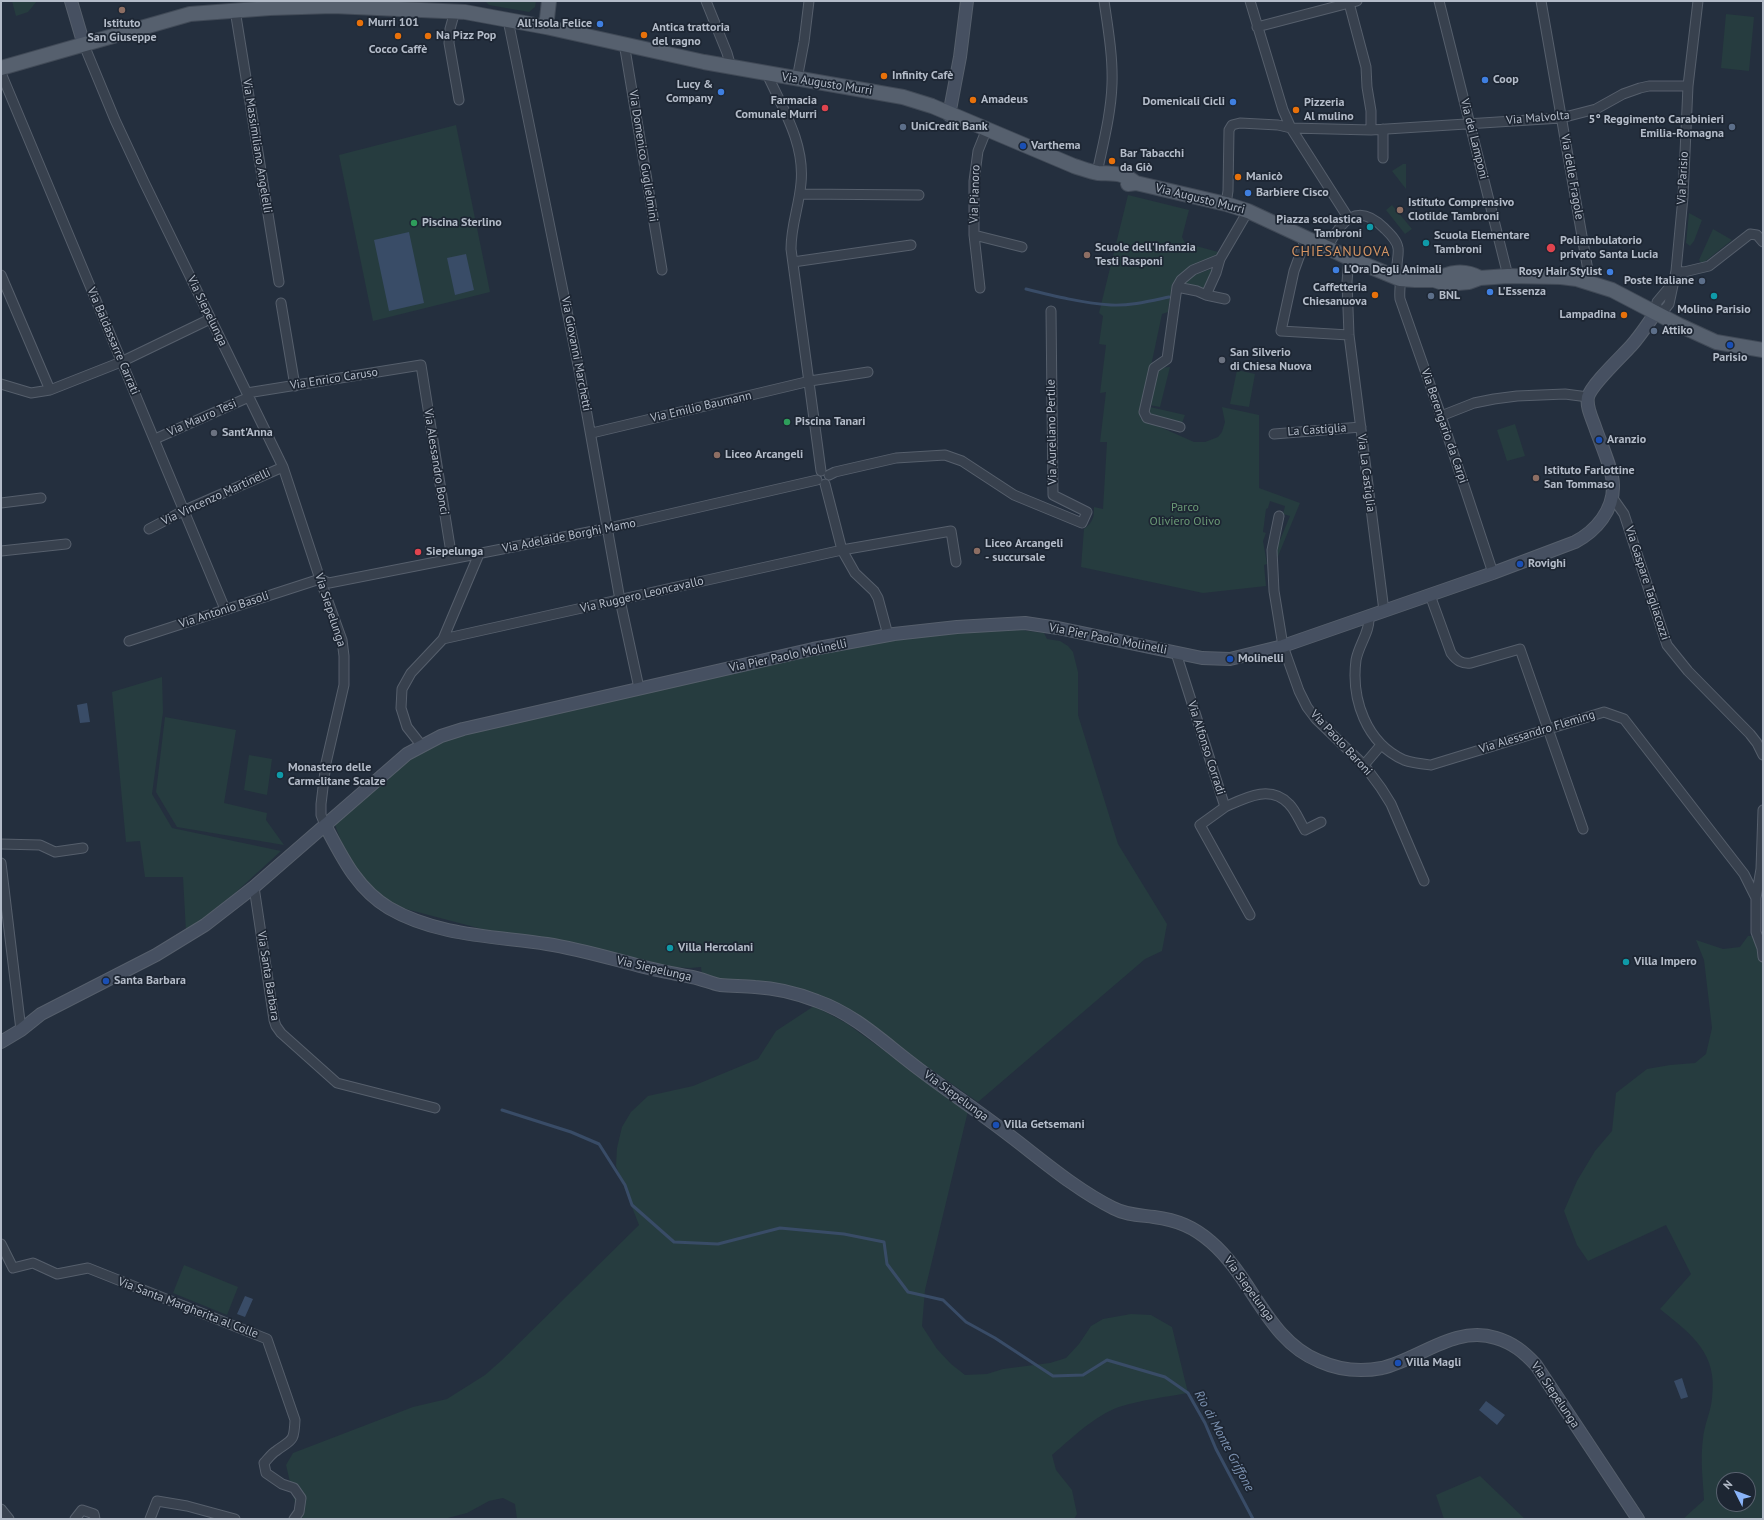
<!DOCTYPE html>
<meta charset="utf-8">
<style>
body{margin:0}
#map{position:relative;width:1764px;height:1520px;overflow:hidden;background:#242f3e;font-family:"PT Sans",sans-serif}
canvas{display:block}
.frame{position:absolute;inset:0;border:2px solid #b4bcc9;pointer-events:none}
.north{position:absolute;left:1716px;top:1472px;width:40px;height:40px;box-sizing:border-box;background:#1d2633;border:1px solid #59626f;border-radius:50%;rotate:312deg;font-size:11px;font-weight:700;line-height:16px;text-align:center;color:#b4bcc9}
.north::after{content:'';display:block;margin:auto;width:14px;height:18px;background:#8ab4f8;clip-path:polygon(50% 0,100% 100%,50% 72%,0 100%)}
</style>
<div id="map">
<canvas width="1764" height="1520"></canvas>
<div class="frame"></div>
<div class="north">N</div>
</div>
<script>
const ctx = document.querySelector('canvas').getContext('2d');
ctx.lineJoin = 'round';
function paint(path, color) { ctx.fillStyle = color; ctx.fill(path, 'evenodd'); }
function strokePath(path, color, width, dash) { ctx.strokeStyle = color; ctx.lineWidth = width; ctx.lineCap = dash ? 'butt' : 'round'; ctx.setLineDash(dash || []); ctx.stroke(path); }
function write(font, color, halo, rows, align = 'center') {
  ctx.font = font + ' "PT Sans",sans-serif'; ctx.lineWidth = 3.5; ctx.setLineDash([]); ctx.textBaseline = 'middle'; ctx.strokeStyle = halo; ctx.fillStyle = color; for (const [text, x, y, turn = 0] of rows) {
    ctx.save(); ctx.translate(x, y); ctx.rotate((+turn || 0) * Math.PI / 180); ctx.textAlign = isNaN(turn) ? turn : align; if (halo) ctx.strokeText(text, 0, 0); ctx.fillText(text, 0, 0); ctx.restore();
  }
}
paint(new Path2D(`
 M 12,1 L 37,1 L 28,12 L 16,16 Z
 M 485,1 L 536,1 L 535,7 L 529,12 L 489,5 Z
 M 1726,14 L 1754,17 L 1749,71 L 1721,68 Z
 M 456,125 L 490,292 L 373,321 L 339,155 Z
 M 1403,164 L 1406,164 L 1406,189 L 1392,171 Z
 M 1128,195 L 1189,210 L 1182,237 L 1185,243 L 1222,253 C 1218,259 1213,260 1206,262 C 1175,273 1172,280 1168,312 L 1162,314 L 1140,418 L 1194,442 L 1205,442 L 1218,437 L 1222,432 L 1225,422 L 1222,407 L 1259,415 L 1259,488 L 1300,503 L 1276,561 L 1275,552 L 1290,516 L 1283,514 L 1285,506 L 1270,501 L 1268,508 L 1266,509 L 1263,532 L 1266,533 L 1263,541 L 1267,564 L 1264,565 L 1266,586 L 1203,593 L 1081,567 L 1084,529 C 1093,522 1094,518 1094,507 L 1103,509 L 1107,442 L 1100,442 L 1106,392 L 1100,393 L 1106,345 L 1099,344 L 1103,316 L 1099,313 Z
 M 1392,205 L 1412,229 L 1405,234 L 1386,210 Z
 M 1689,213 L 1702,220 L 1694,241 L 1690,246 L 1686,243 Z
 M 1713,229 L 1732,240 L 1702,264 L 1699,260 Z
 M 1211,269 L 1213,269 L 1205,289 L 1181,285 L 1188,277 Z
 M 1170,367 L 1160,407 L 1149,405 L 1157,368 Z
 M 1237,370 L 1255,374 L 1249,407 L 1230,404 Z
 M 1150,407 L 1185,415 L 1182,423 L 1148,416 Z
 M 1515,424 L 1525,456 L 1507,461 L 1497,430 Z
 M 981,627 L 1021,630 L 1044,633 L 1047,639 L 1060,641 L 1068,646 L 1073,652 L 1078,672 L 1078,715 L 1118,844 L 1167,924 L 1162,951 L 1145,959 L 978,1102 L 906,1052 L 851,1010 L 822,996 L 746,981 L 742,979 L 726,980 L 702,976 L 701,967 L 690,968 L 657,966 L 549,939 L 482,929 L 406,909 L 379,897 L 363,882 L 346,854 L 335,825 L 411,758 L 446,739 L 881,639 Z
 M 162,677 L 163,712 L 152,794 L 172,828 L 281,851 L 235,893 L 186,932 L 183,877 L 145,877 L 140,841 L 126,842 L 112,692 Z
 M 165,717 L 236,730 L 224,803 L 267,813 L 266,820 L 284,845 L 177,827 L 156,792 Z
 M 249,755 L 272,759 L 267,795 L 244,790 Z
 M 1748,936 L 1763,936 L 1763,1519 L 1683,1519 L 1704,1500 C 1703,1480 1700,1460 1703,1439 C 1704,1425 1711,1412 1712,1398 C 1718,1353 1692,1335 1660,1309 L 1691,1274 L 1666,1225 L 1588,1261 L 1577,1245 L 1564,1211 L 1577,1181 L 1595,1151 L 1612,1131 L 1616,1093 L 1647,1069 L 1670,1065 L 1695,1063 L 1706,1054 L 1712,1028 L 1704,960 L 1696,940 L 1723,949 L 1740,947 ZM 1724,1480 L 1748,1480 L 1748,1504 L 1724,1504 Z
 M 814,1006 L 846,1023 L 968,1111 L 925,1290 L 922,1326 L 937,1349 L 951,1364 L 965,1375 L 987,1374 L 1003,1369 L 1050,1363 L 1066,1358 L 1079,1344 L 1091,1326 L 1103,1319 L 1131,1314 L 1151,1315 L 1172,1327 L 1188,1393 C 1165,1397 1141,1400 1119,1407 C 1094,1416 1072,1438 1052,1455 L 1056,1470 L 1072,1490 L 1077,1514 L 1074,1519 L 517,1519 L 515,1504 L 503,1498 L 489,1501 L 467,1513 L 444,1519 L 303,1519 L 295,1503 L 286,1465 L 293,1453 L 413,1407 L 447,1399 L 485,1375 L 502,1360 L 639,1225 L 616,1166 L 617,1148 L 622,1127 L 631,1112 L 648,1096 L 693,1086 L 758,1059 L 776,1031 Z
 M 184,1265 L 238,1287 L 227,1315 L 173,1293 Z
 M 1480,1476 L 1525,1519 L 1444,1519 L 1436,1495 Z`), '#263c3f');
paint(new Path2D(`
 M 409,232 L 424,303 L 389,311 L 374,240 Z
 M 466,254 L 474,290 L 455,295 L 447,258 Z
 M 87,703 L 90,722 L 80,723 L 77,705 Z
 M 245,1296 L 253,1299 L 245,1317 L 237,1314 Z
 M 1682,1378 L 1688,1397 L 1681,1399 L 1674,1381 Z
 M 1486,1401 L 1505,1415 L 1497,1425 L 1479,1410 Z`), '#394c67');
strokePath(new Path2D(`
 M 1026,289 C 1054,296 1082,303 1111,305 C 1130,306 1150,301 1169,297
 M 502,1110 L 571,1132 L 599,1144 L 625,1185 L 632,1205 L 674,1242 L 718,1244 L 780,1228 L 844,1234 L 884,1242 L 887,1264 L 908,1292 L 943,1300 L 966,1322 L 995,1338 L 1053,1376 L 1083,1375 L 1107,1360 L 1165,1377 L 1188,1393 L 1205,1423 L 1216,1449 L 1253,1519`), '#394c67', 3);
const street = new Path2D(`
 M 706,1 L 727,53 L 731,67
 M 1250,1 L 1283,110 L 1291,128 L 1349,219
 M 1439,1 L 1508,276
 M 1541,1 L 1590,282
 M 1349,3 L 1366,67 L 1367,87 L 1371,111 L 1371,130
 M 235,10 L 279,282
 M 455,11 L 450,29 L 449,43 L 459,100
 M 508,20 L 580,375 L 620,600 L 639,688
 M 1257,27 L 1357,1
 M 624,43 L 662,270
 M 84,45 L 115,120 L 144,182 L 283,467 L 320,579 L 342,640 L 344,656 L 344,685 L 326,763 L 321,804 L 321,815 L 325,825
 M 1,73 L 225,609
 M 767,74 C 783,109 805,144 801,183 C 799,207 791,225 791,249 L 821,471
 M 797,79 L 804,42 L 809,1
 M 1383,129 L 1383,158
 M 1097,173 C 1103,144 1111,114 1112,84 C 1113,57 1108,28 1104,1
 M 800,194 L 919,195
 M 1226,204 L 1228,191 L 1229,130 L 1232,125 L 1240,123 L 1278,125 L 1291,128 L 1371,130 L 1561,118 L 1596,109 L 1623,94 L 1640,88 L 1649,86 L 1688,86
 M 974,235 L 1022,247
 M 1306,238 L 1294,271 L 1281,331 L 1349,335
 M 1327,248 C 1341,221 1357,201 1384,228 C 1389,233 1397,240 1398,248 C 1399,253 1397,260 1397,266 C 1396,270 1399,273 1400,278 C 1401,284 1399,292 1400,299 L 1441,416 L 1493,573
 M 1349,258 L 1347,282 L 1349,335 L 1384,611
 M 793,262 L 911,245
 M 1676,271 L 1684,272 L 1709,266 L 1750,234 L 1757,235 L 1763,242
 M 1,275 L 50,390
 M 1673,283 L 1657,302 L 1656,312 L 1665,309 L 1669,304 L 1676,271 L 1683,197 L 1688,86 L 1698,1
 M 1177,287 L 1197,291 L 1206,295 L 1216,273 L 1220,259
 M 980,288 L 974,235 L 974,181 L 978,151 L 986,131
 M 1206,295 L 1225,299
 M 281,303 L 295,386
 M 1,384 L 31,393 L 50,390 L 121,362 L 210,319
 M 247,393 L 421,365 L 452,559
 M 1441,416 L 1474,403 L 1494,399 L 1517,396 L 1565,394 L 1588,397
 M 1180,427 L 1147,418 L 1144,412 L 1154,368 L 1167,359 L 1177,287 L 1181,280 L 1193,270 L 1220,259 L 1248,211
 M 592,433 L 810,381 L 868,372
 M 1274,434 L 1361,427
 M 155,439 L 249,397
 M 829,475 L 835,472 L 896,458 L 945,455 L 962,461 L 1014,495 L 1082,523 L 1087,512 L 1053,495 L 1051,311
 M 825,484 L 842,550 L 855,573 L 874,591 L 878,598 L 888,635
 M 1612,497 L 1624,514 L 1667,645 L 1688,671 L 1750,734 L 1757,743 L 1763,755
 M 1,503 L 41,498
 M 1279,516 L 1272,550 L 1274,591 L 1283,646 L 1299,691 L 1307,707 L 1316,719 L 1364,765 L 1381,788 L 1391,804 L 1424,881
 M 149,529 L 185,510 L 283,467
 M 1,551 L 66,544
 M 320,579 L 329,583 L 609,528 L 817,480
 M 1430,595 L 1451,653 C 1457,661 1462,664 1471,663 L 1520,649 L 1583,829
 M 1369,617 C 1370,632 1359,644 1356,660 C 1351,699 1366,743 1404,760 C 1412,763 1422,764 1431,765 L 1604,712 L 1624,719 L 1744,874 L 1756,898 L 1756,932 L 1762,948 L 1763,957
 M 443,639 L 842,550 L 951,531 L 956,562
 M 129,641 L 320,579
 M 1176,653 L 1225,807 L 1200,825 L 1250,915
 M 422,746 L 407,727 L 401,708 L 402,689 L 411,673 L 443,639 L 479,554
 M 1364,765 L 1381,745
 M 1225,807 C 1245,798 1270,784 1289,804 C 1296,811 1300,822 1305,830 L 1321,822
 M 1,844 L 40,845 L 55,852 L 83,848
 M 1,863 L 21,1030
 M 254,887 L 274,1020 L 276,1026 L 281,1033 L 337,1083 L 435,1108
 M 1756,898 L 1761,869 L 1763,810
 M 1,1244 L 13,1268 L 33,1263 L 57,1274 L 88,1268 L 267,1339 L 295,1420 C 294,1443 292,1439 276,1451 C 271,1454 268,1459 264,1463 L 266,1473 L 282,1484 L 294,1488 L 301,1498 L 299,1512 L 294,1519
 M 1,1509 L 9,1519
 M 75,1519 L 82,1510 L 94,1514 L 95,1519
 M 150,1519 L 157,1501 L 187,1506 L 235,1519`);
const secondary = new Path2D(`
 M 71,1 L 84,45
 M 949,115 L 960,57 L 967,1
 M 325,825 C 342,857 357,889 389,908 C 437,936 494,936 547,944 C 580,949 612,959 644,967 C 660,971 676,974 692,977 C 702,979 711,983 720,985 C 731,986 744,986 755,987 C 775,988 799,994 817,1001 C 854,1014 881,1040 911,1063 C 943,1088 977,1110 1009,1135 C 1042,1160 1075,1189 1113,1208 C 1126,1215 1140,1215 1154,1217 C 1177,1220 1194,1227 1211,1242 C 1253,1278 1267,1340 1319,1361 C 1339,1370 1361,1372 1382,1368 C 1420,1359 1455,1325 1496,1338 C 1513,1343 1524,1352 1536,1365 L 1638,1519
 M 1,1042 L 21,1030 L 41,1014 L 156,955 L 205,925 L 254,887 L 407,754 L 441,736 L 463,729 L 813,649 L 894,634 L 957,627 L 1025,623 L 1058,628 L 1202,658 L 1230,659 L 1283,646 L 1493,573 L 1575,542 C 1596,531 1614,510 1613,485 C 1613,470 1600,442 1595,427 C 1592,418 1586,407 1588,397 C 1591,385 1621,357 1631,346 C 1640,336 1648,324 1656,312`);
const primary = new Path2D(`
 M 546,27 L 549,1
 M 1,68 L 190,14 L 270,8 L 333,6 L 465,12 L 546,27 L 704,62 L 903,97 L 932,106 L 1074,166 C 1081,168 1090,172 1098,173 C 1115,174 1122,172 1136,183
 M 1128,184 L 1136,183 L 1226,204 L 1248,211 L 1349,258 L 1400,279 L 1415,280 L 1434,280 L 1446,284 L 1469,282 L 1480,278 L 1508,276 L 1561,277 L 1577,279 L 1612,290 L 1679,325 L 1716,342 L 1763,350
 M 1434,280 C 1450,272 1464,269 1480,278`);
strokePath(street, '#565f6c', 11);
strokePath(secondary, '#565f6c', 14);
strokePath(primary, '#414a57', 16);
strokePath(street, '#38414e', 9);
strokePath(secondary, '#465061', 12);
strokePath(primary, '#56606e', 14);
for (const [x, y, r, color] of [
 [122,10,4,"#8d6e63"],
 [360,23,4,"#e8710a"],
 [600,24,4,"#3f7fe0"],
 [644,35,4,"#e8710a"],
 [398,36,4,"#e8710a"],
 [428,36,4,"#e8710a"],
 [884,76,4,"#e8710a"],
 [1485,80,4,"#3f7fe0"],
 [721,92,4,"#3f7fe0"],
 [973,100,4,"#e8710a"],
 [1233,102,4,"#3f7fe0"],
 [825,108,4,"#e0444e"],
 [1296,110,4,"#e8710a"],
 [903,127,4,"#5c6f8a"],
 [1732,127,4,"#5c6f8a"],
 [1023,146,4,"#1a4fb4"],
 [1112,161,4,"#e8710a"],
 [1238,177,4,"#e8710a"],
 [1248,193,4,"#3f7fe0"],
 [1400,210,4,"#8d6e63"],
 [414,223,4,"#2e9e5b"],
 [1370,227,4,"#0f9aa8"],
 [1426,243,4,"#0f9aa8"],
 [1551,248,5,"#e0444e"],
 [1087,255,4,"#8d6e63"],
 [1336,270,4,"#3f7fe0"],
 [1610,272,4,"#3f7fe0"],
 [1702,281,4,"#5c6f8a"],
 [1490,292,4,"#3f7fe0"],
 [1375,295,4,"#e8710a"],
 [1431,296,4,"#5c6f8a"],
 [1714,296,4,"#0f9aa8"],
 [1624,315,4,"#e8710a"],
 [1654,331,4,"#5c6f8a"],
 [1730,345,4,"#1a4fb4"],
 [1222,360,4,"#6b7280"],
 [787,422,4,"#2e9e5b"],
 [214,433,4,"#6b7280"],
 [1599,440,4,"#1a4fb4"],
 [717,455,4,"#8d6e63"],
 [1536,478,4,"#8d6e63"],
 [977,551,4,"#8d6e63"],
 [418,552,4,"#e0444e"],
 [1520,564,4,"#1a4fb4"],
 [1230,659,4,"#1a4fb4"],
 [280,775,4,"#0f9aa8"],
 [670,948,4,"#0f9aa8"],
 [1626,962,4,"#0f9aa8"],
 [106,981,4,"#1a4fb4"],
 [996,1125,4,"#1a4fb4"],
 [1398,1363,4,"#1a4fb4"]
]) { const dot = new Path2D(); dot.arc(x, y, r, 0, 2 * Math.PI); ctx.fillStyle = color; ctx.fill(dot); strokePath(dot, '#1d2633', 1.5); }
write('bold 12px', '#b4bcc9', '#1d2633', [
 ["Murri 101",368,23],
 ["Istituto",122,24,"center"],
 ["San Giuseppe",122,38,"center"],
 ["All'Isola Felice",592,24,"right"],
 ["Antica trattoria",652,28],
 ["del ragno",652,42],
 ["Na Pizz Pop",436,36],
 ["Cocco Caffè",398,50,"center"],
 ["Infinity Cafè",892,76],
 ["Coop",1493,80],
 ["Lucy &",713,85,"right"],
 ["Company",713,99,"right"],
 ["Amadeus",981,100],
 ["Farmacia",817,101,"right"],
 ["Comunale Murri",817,115,"right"],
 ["Domenicali Cicli",1225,102,"right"],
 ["Pizzeria",1304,103],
 ["Al mulino",1304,117],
 ["5° Reggimento Carabinieri",1724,120,"right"],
 ["Emilia-Romagna",1724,134,"right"],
 ["UniCredit Bank",911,127],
 ["Varthema",1031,146],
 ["Bar Tabacchi",1120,154],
 ["da Giò",1120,168],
 ["Manicò",1246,177],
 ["Barbiere Cisco",1256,193],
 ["Istituto Comprensivo",1408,203],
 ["Clotilde Tambroni",1408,217],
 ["Piazza scolastica",1362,220,"right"],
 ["Tambroni",1362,234,"right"],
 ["Piscina Sterlino",422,223],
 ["Scuola Elementare",1434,236],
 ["Tambroni",1434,250],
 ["Poliambulatorio",1560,241],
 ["privato Santa Lucia",1560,255],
 ["Scuole dell'Infanzia",1095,248],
 ["Testi Rasponi",1095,262],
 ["L'Ora Degli Animali",1344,270],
 ["Rosy Hair Stylist",1602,272,"right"],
 ["Poste Italiane",1694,281,"right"],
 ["Caffetteria",1367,288,"right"],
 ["Chiesanuova",1367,302,"right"],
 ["L'Essenza",1498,292],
 ["BNL",1439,296],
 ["Molino Parisio",1714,310,"center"],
 ["Lampadina",1616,315,"right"],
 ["Attiko",1662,331],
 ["San Silverio",1230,353],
 ["di Chiesa Nuova",1230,367],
 ["Parisio",1730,358,"center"],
 ["Piscina Tanari",795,422],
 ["Sant'Anna",222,433],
 ["Aranzio",1607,440],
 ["Liceo Arcangeli",725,455],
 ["Istituto Farlottine",1544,471],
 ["San Tommaso",1544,485],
 ["Liceo Arcangeli",985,544],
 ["- succursale",985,558],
 ["Siepelunga",426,552],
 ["Rovighi",1528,564],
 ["Molinelli",1238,659],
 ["Monastero delle",288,768],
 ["Carmelitane Scalze",288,782],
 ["Villa Hercolani",678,948],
 ["Villa Impero",1634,962],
 ["Santa Barbara",114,981],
 ["Villa Getsemani",1004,1125],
 ["Villa Magli",1406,1363]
], 'left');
write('12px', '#b4bcc9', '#1d2633', [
 ["Via Augusto Murri",827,84,9],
 ["Via Malvolta",1538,118,-5],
 ["Via dei Lamponi",1474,139,76],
 ["Via Massimiliano Angelelli",257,146,81],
 ["Via Domenico Guglielmini",643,156,81],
 ["Via delle Fragole",1572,177,80],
 ["Via Parisio",1683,178,-87],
 ["Via Pianoro",975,194,-88],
 ["Via Augusto Murri",1200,199,14],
 ["Via Siepelunga",207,311,64],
 ["Via Baldassarre Carrati",113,341,67],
 ["Via Giovanni Marchetti",576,354,79],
 ["Via Enrico Caruso",334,379,-9],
 ["Via Emilio Baumann",701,407,-13],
 ["Via Mauro Tesi",202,418,-24],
 ["Via Berengario da Carpi",1444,426,71],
 ["La Castiglia",1317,430,-4],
 ["Via Aureliano Pertile",1052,432,-91],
 ["Via Alessandro Bonci",436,462,81],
 ["Via La Castiglia",1366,473,83],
 ["Via Vincenzo Martinelli",216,497,-25],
 ["Via Adelaide Borghi Mamo",569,536,-11],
 ["Via Gaspare Tagliacozzi",1647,583,72],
 ["Via Ruggero Leoncavallo",642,595,-13],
 ["Via Antonio Basoli",224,610,-18],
 ["Via Siepelunga",330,610,72],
 ["Via Pier Paolo Molinelli",1108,639,11],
 ["Via Pier Paolo Molinelli",788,656,-12],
 ["Via Alessandro Fleming",1537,732,-17],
 ["Via Paolo Baroni",1341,743,47],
 ["Via Alfonso Corradi",1206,748,72],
 ["Via Siepelunga",654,969,13],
 ["Via Santa Barbara",268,976,81],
 ["Via Siepelunga",956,1096,36],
 ["Via Siepelunga",1249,1289,54],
 ["Via Santa Margherita al Colle",188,1308,21],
 ["Via Siepelunga",1555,1395,56]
]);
write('12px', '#6b9a76', '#1d2633', [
 ["Parco",1185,508],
 ["Oliviero Olivo",1185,522]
]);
write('italic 13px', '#7c92b1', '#1d2633', [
 ["Rio di Monte Griffone",1224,1441,62]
]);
ctx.letterSpacing = '1px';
write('14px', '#d59563', '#1d2633', [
 ["CHIESANUOVA",1341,252]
]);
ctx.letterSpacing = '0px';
</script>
